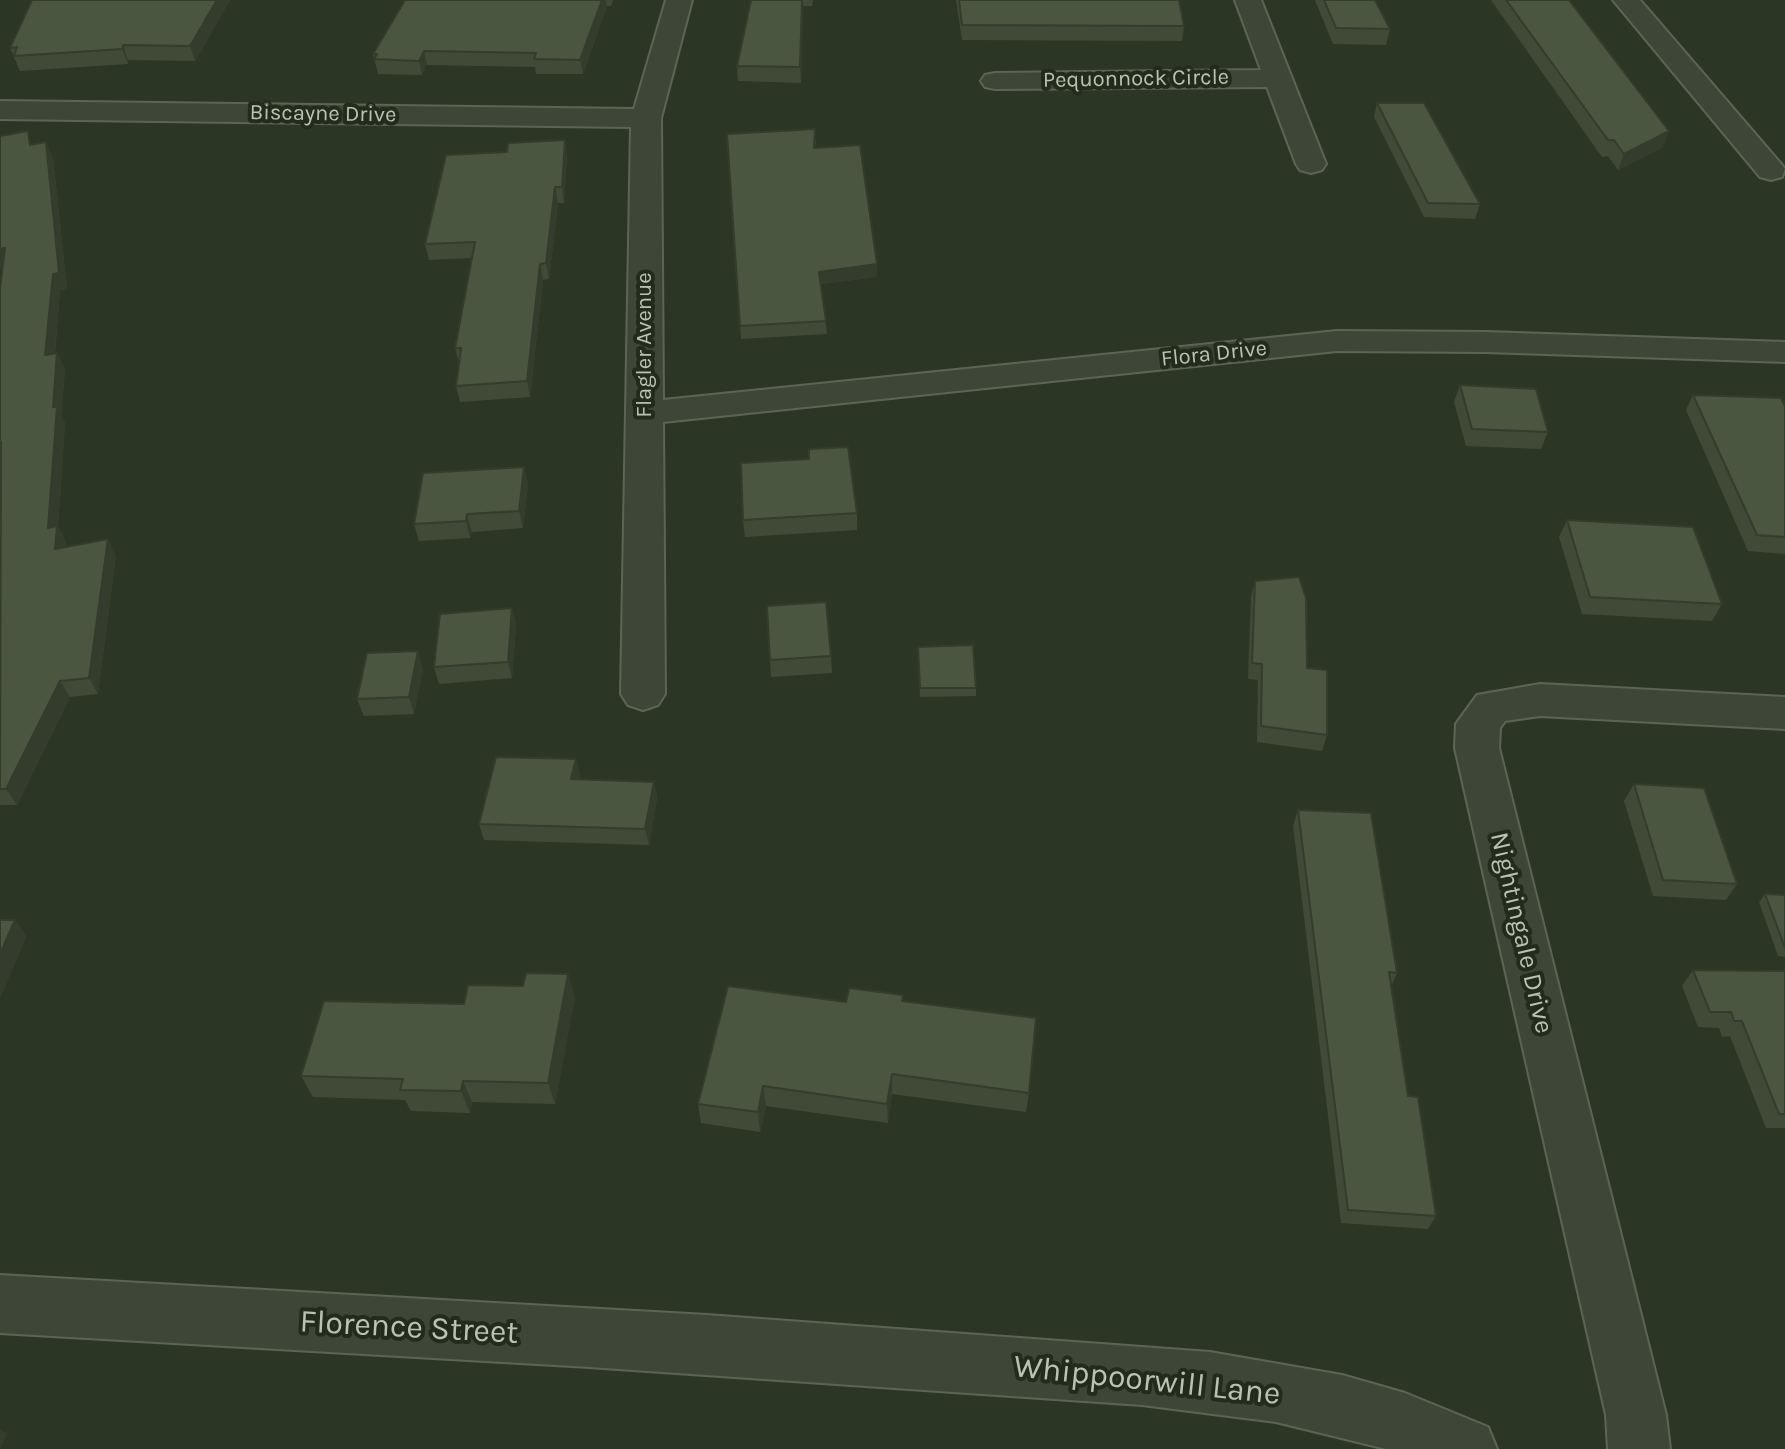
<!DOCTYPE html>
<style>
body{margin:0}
canvas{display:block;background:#2c3624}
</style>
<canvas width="1785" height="1449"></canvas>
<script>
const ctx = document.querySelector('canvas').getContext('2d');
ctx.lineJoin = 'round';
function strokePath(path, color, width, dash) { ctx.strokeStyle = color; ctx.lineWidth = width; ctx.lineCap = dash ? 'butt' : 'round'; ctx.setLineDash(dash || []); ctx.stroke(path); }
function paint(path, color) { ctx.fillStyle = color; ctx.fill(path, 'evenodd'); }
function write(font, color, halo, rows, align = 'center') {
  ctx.font = font + ' Karla,sans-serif'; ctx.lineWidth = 8; ctx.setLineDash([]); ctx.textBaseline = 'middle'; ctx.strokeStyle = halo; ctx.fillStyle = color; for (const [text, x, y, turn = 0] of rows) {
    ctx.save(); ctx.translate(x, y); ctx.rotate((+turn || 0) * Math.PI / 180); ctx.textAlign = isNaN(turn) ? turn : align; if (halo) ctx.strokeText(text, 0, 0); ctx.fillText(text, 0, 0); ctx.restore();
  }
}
const street = new Path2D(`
 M 666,0 L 692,0 L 661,118 L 663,400 L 1337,331 L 1486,332 L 1785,342 L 1785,362 L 1486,352 L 1337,351 L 663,422 L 665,694 L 658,705 L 643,710 L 628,705 L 621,694 L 631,127 L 0,119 L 0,101 L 634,109 Z
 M 1235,0 L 1261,0 L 1326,164 L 1322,170 L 1311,173 L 1300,170 L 1296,164 L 1267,87 L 995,89 L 985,87 L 981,81 L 985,75 L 995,73 L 1261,70 Z
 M 1613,0 L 1640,0 L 1782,165 L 1785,169 L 1782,177 L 1771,180 L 1760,177 Z
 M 1540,684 L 1785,697 L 1785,729 L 1540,716 L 1505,721 L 1500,728 L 1499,748 L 1666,1415 L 1670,1449 L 1608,1449 L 1606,1415 L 1455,748 L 1456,724 L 1477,695 Z
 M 0,1275 L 707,1315 L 1210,1352 L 1342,1375 L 1405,1393 L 1488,1427 L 1497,1449 L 1386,1449 L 1276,1422 L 1142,1405 L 589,1367 L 0,1333 Z`);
strokePath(street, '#5c6555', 4);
paint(street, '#3e4737');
paint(new Path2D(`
 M 32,0 L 230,0 L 195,61 L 128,60 L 128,64 L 20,71 L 10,48 Z
 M 405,0 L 613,0 L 611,6 L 607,6 L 583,74 L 536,74 L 535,67 L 427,65 L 422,75 L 378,74 L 373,54 Z
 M 751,0 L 813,0 L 812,6 L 803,6 L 801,83 L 738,81 L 737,66 Z
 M 956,0 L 1179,0 L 1184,26 L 1182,41 L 962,40 Z
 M 1315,0 L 1375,0 L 1390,29 L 1386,45 L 1333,44 Z
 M 1491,0 L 1569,0 L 1663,147 L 1618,170 L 1608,156 L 1602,157 Z
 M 1377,103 L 1480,204 L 1475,219 L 1424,217 L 1374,117 Z
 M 727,134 L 816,141 L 815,148 L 877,264 L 877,277 L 821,284 L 827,334 L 741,339 Z
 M 0,136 L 34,145 L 53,158 L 67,289 L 60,290 L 55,353 L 57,353 L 65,369 L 61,416 L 65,423 L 58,527 L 66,542 L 65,547 L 116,555 L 98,694 L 70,697 L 17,805 L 0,805 L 0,288 L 3,266 L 0,267 Z
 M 567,155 L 564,203 L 558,203 L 549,279 L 543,280 L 530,397 L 460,402 L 456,386 L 459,362 L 455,348 L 472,258 L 429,260 L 425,244 Z
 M 1460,385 L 1548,432 L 1541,449 L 1466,446 L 1454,402 Z
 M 1693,395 L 1785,406 L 1785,554 L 1748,551 L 1686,410 Z
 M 809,459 L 857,513 L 857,530 L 745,537 L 743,520 Z
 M 524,467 L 528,484 L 523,528 L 472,532 L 470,538 L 419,541 L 414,524 Z
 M 1567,520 L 1722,604 L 1712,621 L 1582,614 L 1559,537 Z
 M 1255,581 L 1307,668 L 1327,735 L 1322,751 L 1257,742 L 1258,680 L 1248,679 L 1251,597 Z
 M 512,608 L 516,625 L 512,678 L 439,684 L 434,667 Z
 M 918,647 L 976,688 L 976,696 L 920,697 Z
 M 831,656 L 832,673 L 771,677 L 770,660 Z
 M 423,668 L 414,714 L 364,716 L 357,699 Z
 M 576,759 L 580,776 L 579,779 L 654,782 L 657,798 L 649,845 L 484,840 L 479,824 Z
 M 1634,784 L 1737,884 L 1726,900 L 1653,896 L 1624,801 Z
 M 1298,810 L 1397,973 L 1391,987 L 1408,1096 L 1436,1216 L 1428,1229 L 1341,1223 L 1293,826 Z
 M 1765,894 L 1785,895 L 1785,957 L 1778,956 L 1759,902 Z
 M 1693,970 L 1785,971 L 1785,1128 L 1766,1128 L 1730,1036 L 1722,1037 L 1719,1028 L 1698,1027 L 1682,986 Z
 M 575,996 L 555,1104 L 472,1102 L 470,1113 L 411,1111 L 405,1100 L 313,1097 L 301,1076 L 464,1004 Z
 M 903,1001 L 1029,1093 L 1026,1112 L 892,1094 L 888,1123 L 766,1106 L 760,1132 L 701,1123 L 698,1104 L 846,1002 Z`), '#404a37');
paint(new Path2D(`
 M 217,0 L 230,0 L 195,61 L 190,46 Z
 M 602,0 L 606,0 L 607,6 L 583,74 L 580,60 Z
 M 802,0 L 803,6 L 801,83 L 800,67 Z
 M 123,45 L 128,60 L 128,64 L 122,49 Z
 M 424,51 L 427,65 L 422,75 L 419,61 Z
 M 1669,131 L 1663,147 L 1618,170 L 1624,154 Z
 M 565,140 L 567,155 L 564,203 L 562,187 Z
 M 46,142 L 53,158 L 67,289 L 60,290 L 53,371 L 45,355 Z
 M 555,187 L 558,203 L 549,279 L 546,263 Z
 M 5,248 L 12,264 L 0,267 L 0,249 Z
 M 540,264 L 543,280 L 530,397 L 527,381 Z
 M 877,264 L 877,277 L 820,284 L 819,272 Z
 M 57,353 L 65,369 L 61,416 L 65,423 L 58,527 L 66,542 L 64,565 L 55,549 L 48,528 L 53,407 Z
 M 524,467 L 528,484 L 523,528 L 519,511 Z
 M 467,514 L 472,532 L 470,538 L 466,521 Z
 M 108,539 L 116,555 L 98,694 L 89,678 Z
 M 512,608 L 516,625 L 512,678 L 508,662 Z
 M 418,651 L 423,668 L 414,714 L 409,697 Z
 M 60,681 L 70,697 L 17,805 L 6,789 Z
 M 576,759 L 580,776 L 575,796 L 571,779 Z
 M 654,782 L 657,798 L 649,845 L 645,829 Z
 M 15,920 L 27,936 L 0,999 L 0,954 Z
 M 568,974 L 575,996 L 555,1104 L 548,1083 Z
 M 892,1074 L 892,1094 L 888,1123 L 887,1104 Z
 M 463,1081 L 472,1102 L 470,1113 L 461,1091 Z
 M 763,1086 L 766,1106 L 760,1132 L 758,1112 Z
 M 0,1429 L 7,1434 L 0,1449 Z`), '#343c2d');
const building = new Path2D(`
 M 32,0 L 217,0 L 190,46 L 123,45 L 122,49 L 14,56 L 17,47 L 10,48 Z
 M 405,0 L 602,0 L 580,60 L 534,59 L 536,53 L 424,51 L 419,61 L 374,59 L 377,54 L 373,54 Z
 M 751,0 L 802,0 L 800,67 L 737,66 Z
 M 959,0 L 1179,0 L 1184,26 L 962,25 Z
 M 1324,0 L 1375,0 L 1390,29 L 1336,28 Z
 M 1506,0 L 1569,0 L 1669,131 L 1624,154 L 1614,140 L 1608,140 Z
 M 1377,103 L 1424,103 L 1480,204 L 1428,203 Z
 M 815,129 L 814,148 L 860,145 L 877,264 L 819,272 L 826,321 L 740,326 L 727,134 Z
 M 28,131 L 30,145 L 46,142 L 59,273 L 53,274 L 45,355 L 57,353 L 53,407 L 57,407 L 48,528 L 57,526 L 55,549 L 108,539 L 89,678 L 60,681 L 6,789 L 0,789 L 1,442 L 0,442 L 0,288 L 5,248 L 0,249 L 0,136 Z
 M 565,140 L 562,187 L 555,187 L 546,263 L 540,264 L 527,381 L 456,386 L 461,348 L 455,348 L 475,242 L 425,244 L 446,155 L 507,152 L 508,143 Z
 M 1460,385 L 1536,389 L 1548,432 L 1472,429 Z
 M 1693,395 L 1781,398 L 1785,406 L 1785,537 L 1757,535 Z
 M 848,447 L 857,513 L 743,520 L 741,463 L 809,459 L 809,449 Z
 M 524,467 L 519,511 L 467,514 L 466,521 L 414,524 L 423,473 Z
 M 1567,520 L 1693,527 L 1722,604 L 1590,597 Z
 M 1299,577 L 1306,598 L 1307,668 L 1327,670 L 1327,735 L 1261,726 L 1262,664 L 1252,663 L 1255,581 Z
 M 826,602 L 831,656 L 770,660 L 767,606 Z
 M 512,608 L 508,662 L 434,667 L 440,614 Z
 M 973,645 L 976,688 L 920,688 L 918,647 Z
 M 418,651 L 409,697 L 357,699 L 367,653 Z
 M 496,757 L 576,759 L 571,779 L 654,782 L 645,829 L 479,824 Z
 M 1634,784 L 1704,788 L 1737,884 L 1663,880 Z
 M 1298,810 L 1371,813 L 1397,973 L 1389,972 L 1408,1096 L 1418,1097 L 1436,1216 L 1348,1210 Z
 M 1765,894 L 1785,895 L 1785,948 Z
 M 0,920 L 15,920 L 0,954 Z
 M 1693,970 L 1785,971 L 1785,1114 L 1779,1114 L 1742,1021 L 1734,1021 L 1731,1012 L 1710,1012 Z
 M 526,973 L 568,974 L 548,1083 L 463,1081 L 461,1091 L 400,1090 L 403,1079 L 301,1076 L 324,1001 L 464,1004 L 468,985 L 523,986 Z
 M 728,986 L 846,1002 L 849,988 L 903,995 L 902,1001 L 1036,1018 L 1029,1093 L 892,1074 L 887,1104 L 763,1086 L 758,1112 L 698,1104 Z`);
paint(building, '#4a5640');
strokePath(building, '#343c2d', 2);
write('22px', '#b9c3b2', '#232c1c', [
 ["Pequonnock Circle",1136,79,-1],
 ["Biscayne Drive",323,114,1],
 ["Flagler Avenue",645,345,-90],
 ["Flora Drive",1214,354,-6]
]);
write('26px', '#b9c3b2', '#232c1c', [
 ["Nightingale Drive",1521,933,77]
]);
write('32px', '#b9c3b2', '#232c1c', [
 ["Florence Street",409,1328,3],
 ["Whippoorwill Lane",1147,1381,6]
]);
</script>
